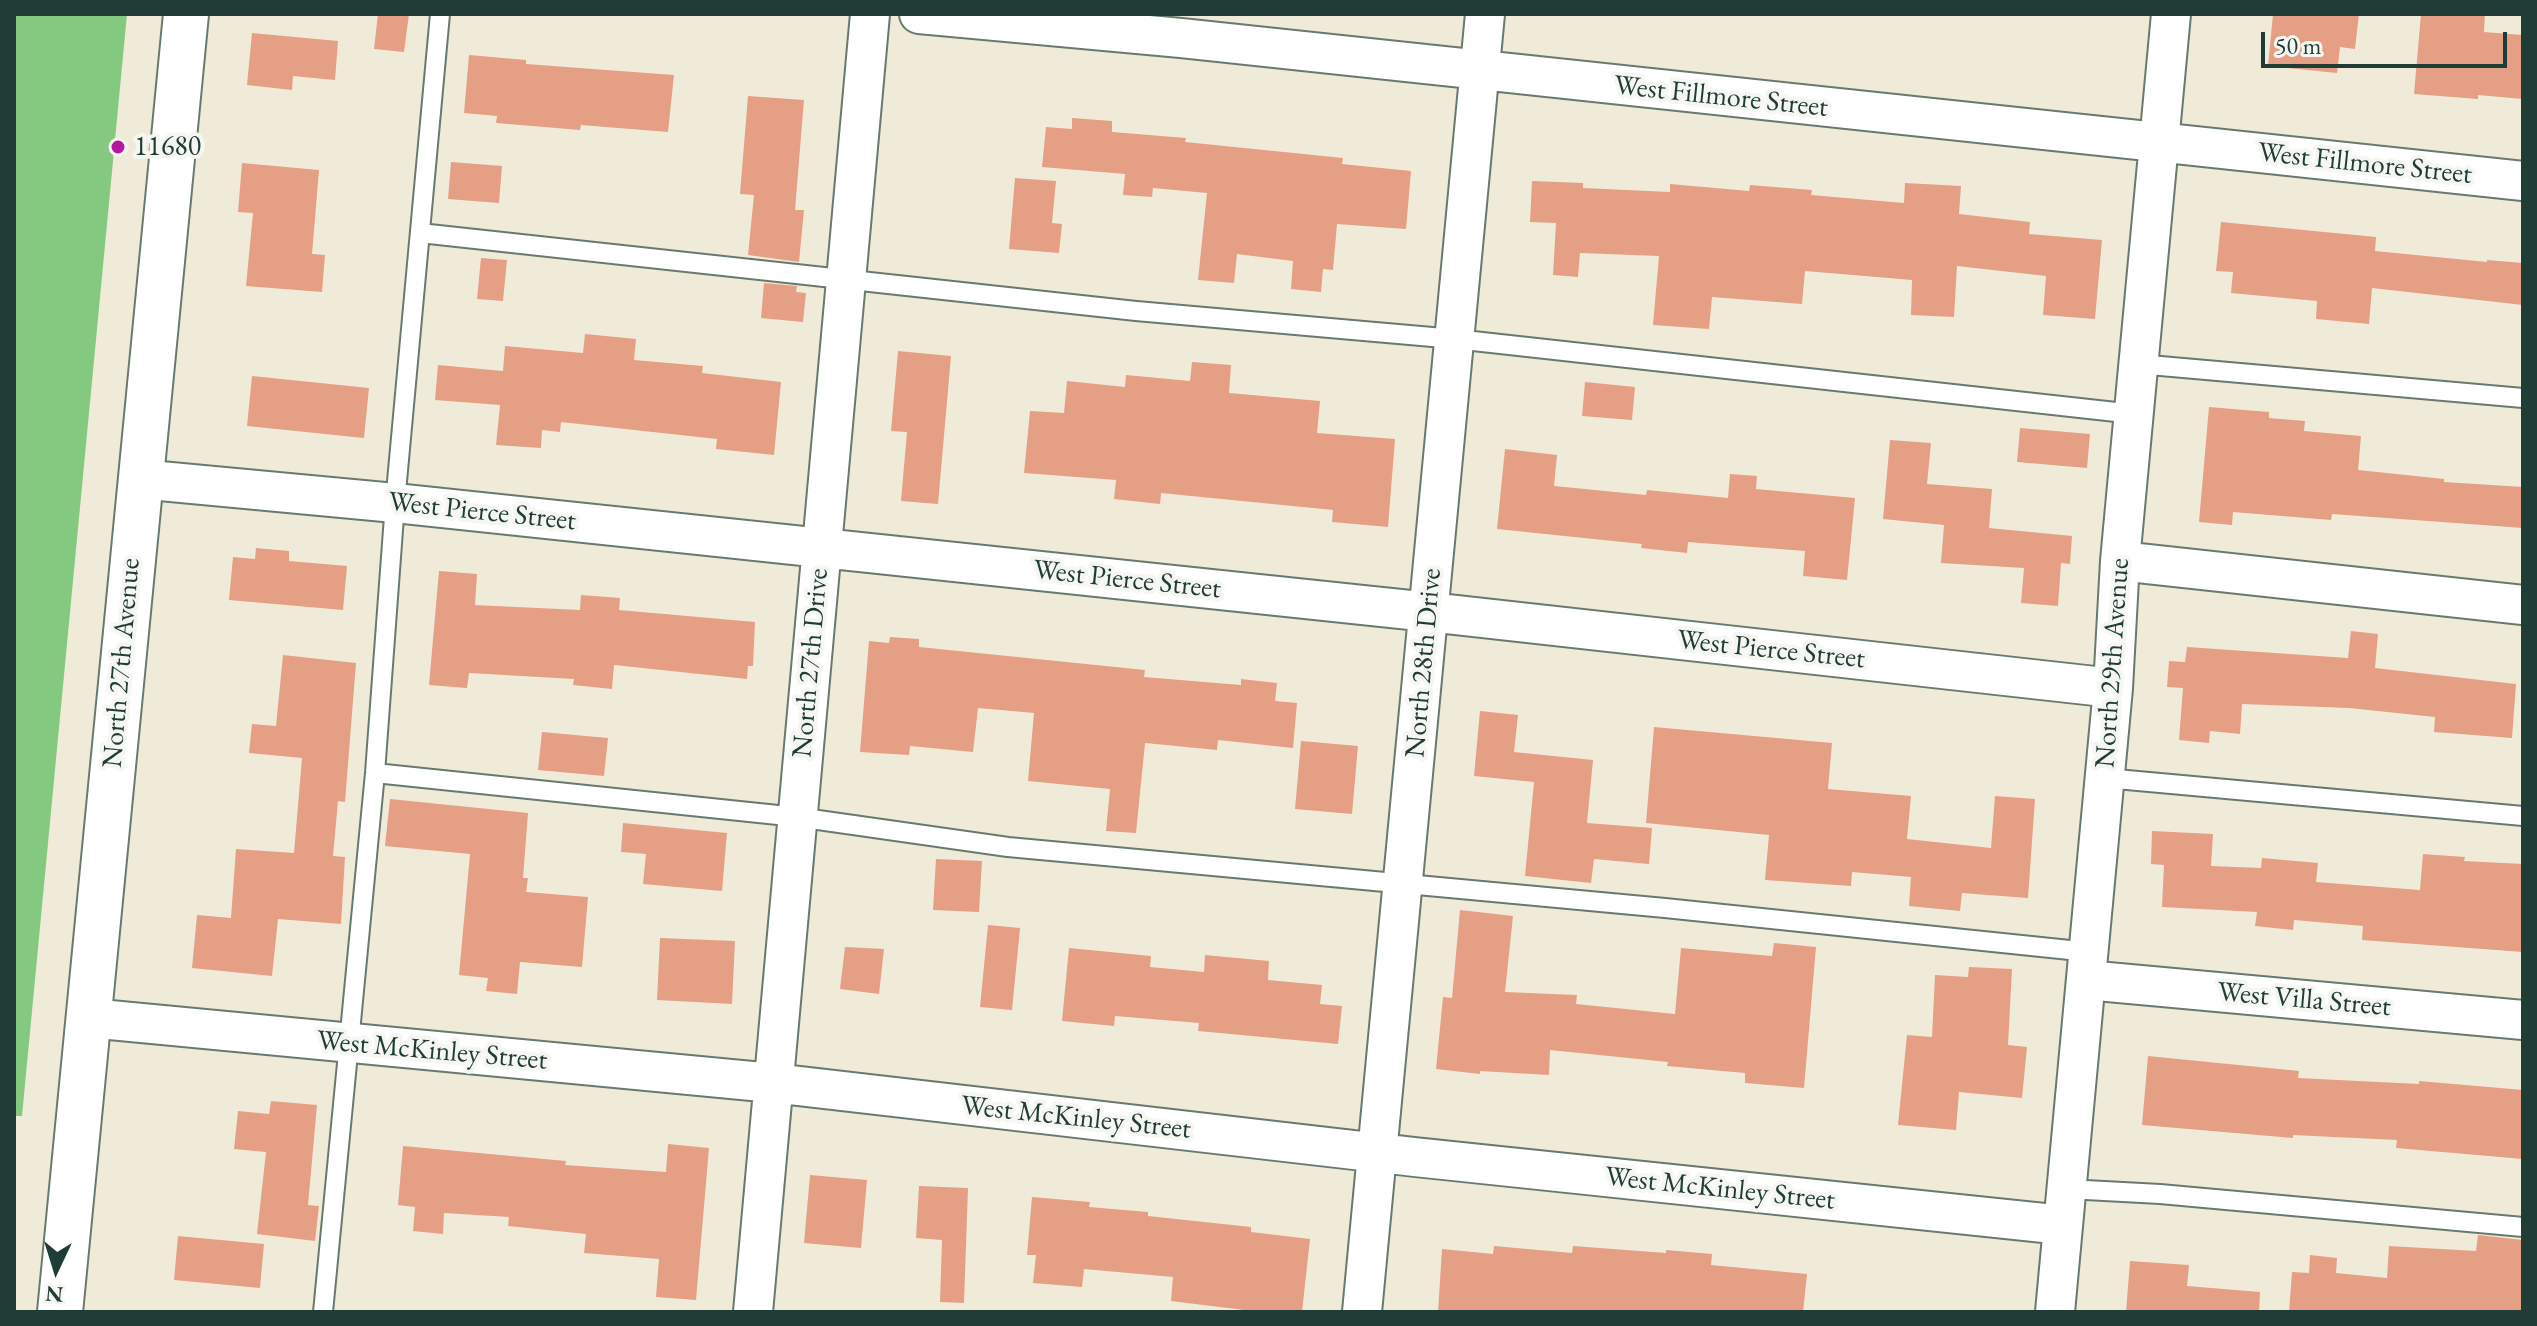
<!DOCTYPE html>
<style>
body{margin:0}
#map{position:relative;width:2537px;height:1326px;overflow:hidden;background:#f0ebd9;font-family:"EB Garamond",serif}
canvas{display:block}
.frame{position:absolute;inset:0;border:16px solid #1f3d34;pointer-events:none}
.north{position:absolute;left:16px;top:1230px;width:80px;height:80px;-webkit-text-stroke:6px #f6f6f2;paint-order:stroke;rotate:184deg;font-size:22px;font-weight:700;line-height:32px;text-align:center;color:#1f3d34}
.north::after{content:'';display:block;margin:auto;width:28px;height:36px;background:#1f3d34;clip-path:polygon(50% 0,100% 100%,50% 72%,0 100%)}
.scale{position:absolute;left:2261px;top:32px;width:246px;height:36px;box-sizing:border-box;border:4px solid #1f3d34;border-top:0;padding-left:10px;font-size:24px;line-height:28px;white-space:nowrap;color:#1f3d34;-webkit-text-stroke:6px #f6f6f2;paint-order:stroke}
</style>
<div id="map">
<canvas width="2537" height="1326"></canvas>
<div class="frame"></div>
<div class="north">N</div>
<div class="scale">50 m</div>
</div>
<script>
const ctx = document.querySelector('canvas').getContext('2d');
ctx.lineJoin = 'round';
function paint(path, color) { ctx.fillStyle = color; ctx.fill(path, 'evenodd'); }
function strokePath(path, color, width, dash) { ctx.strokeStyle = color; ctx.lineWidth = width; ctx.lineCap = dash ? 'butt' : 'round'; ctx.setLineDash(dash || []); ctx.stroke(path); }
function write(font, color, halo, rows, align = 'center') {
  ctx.font = font + ' "EB Garamond",serif'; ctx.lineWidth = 8; ctx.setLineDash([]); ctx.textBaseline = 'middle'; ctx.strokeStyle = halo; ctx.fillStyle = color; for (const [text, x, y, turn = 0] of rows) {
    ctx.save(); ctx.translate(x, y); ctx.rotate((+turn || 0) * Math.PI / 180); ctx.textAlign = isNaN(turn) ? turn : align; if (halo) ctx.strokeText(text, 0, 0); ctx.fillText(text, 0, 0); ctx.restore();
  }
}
paint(new Path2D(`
 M 14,14 L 127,14 L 22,1116 L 14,1116 Z`), '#85c880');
paint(new Path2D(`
 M 378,14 L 409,14 L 404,52 L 374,49 Z
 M 2273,14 L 2359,14 L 2355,49 L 2340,47 L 2337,73 L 2268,66 Z
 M 2421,14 L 2485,14 L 2484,32 L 2523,35 L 2523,99 L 2478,95 L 2478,99 L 2414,94 Z
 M 252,33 L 338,41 L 335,80 L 293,76 L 292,90 L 247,85 Z
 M 469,55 L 526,60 L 526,64 L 674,75 L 668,132 L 581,125 L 580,130 L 496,123 L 497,116 L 464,113 Z
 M 748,96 L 804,100 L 795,210 L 804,210 L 799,262 L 748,255 L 754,195 L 740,194 Z
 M 1072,118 L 1112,121 L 1112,132 L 1186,138 L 1185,142 L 1343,158 L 1342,164 L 1411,171 L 1406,229 L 1337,224 L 1333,270 L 1323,269 L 1321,292 L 1291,289 L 1293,261 L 1237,254 L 1234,283 L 1198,280 L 1207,193 L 1153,188 L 1152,197 L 1123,195 L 1125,174 L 1042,167 L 1046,127 L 1072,129 Z
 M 451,162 L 502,166 L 499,203 L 448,199 Z
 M 242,163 L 319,170 L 312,254 L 325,255 L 322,292 L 246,286 L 253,213 L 238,212 Z
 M 1015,178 L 1056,181 L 1052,223 L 1062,224 L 1059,253 L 1009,249 Z
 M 1532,181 L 1583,183 L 1583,188 L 1670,192 L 1670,184 L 1749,191 L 1750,185 L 1812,190 L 1811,195 L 1904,203 L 1905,183 L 1961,186 L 1959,214 L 2030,222 L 2029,234 L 2102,240 L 2095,319 L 2043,315 L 2046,276 L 1957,266 L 1954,317 L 1911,315 L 1912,280 L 1805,271 L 1802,304 L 1712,297 L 1709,329 L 1653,325 L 1659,256 L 1580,253 L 1578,277 L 1553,275 L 1556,223 L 1530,222 Z
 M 2221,222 L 2376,237 L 2375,251 L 2487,262 L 2487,260 L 2523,263 L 2523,305 L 2372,288 L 2369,324 L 2316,319 L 2317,301 L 2231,293 L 2233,272 L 2216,271 Z
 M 481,258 L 507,260 L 503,301 L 477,299 Z
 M 764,283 L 797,286 L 796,292 L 806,293 L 803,322 L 761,318 Z
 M 585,334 L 636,339 L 634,360 L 703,366 L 702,373 L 781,382 L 774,455 L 716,449 L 717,439 L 561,422 L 560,432 L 542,430 L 541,448 L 496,445 L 500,405 L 435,400 L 438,365 L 503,371 L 505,346 L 583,353 Z
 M 898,351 L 951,356 L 938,504 L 901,501 L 907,432 L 891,431 Z
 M 1192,362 L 1231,365 L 1229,393 L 1320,401 L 1317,433 L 1395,439 L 1388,527 L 1332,522 L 1333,510 L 1161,493 L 1160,504 L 1114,499 L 1116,480 L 1024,473 L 1030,411 L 1064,413 L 1067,381 L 1125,387 L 1126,375 L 1190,381 Z
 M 252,376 L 369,388 L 364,438 L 247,426 Z
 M 1585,382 L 1635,387 L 1632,420 L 1582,416 Z
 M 2209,407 L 2269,412 L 2269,418 L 2305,421 L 2304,431 L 2361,436 L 2358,470 L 2444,479 L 2444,482 L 2523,487 L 2523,528 L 2332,514 L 2331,520 L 2233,512 L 2232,525 L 2199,522 Z
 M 2020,428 L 2090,434 L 2087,468 L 2017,462 Z
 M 1890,440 L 1931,443 L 1927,484 L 1992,489 L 1989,528 L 2072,536 L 2070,564 L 2061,563 L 2058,606 L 2021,603 L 2024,568 L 1941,563 L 1944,525 L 1883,519 Z
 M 1505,449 L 1557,455 L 1554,486 L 1646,495 L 1647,490 L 1728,498 L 1730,474 L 1757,476 L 1756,489 L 1855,498 L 1847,580 L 1803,576 L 1805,551 L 1688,542 L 1687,553 L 1641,548 L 1642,544 L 1497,529 Z
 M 256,548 L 289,551 L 289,561 L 347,566 L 343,610 L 229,600 L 233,557 L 255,559 Z
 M 439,571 L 477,574 L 475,605 L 580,610 L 581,595 L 620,598 L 619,610 L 755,622 L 753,666 L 748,666 L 747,679 L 614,665 L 612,689 L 573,685 L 574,679 L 469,673 L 467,688 L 429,685 Z
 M 2351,631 L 2378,634 L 2375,668 L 2516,684 L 2512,738 L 2434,732 L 2435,717 L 2349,708 L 2242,704 L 2240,734 L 2210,731 L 2209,743 L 2179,740 L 2183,688 L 2167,687 L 2169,661 L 2185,662 L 2187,647 L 2348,658 Z
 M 890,637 L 919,639 L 919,647 L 1145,670 L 1144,677 L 1241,685 L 1241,679 L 1277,683 L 1275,701 L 1297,703 L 1293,748 L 1218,740 L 1217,750 L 1145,743 L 1136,833 L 1106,831 L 1110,789 L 1028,781 L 1034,713 L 978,708 L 973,752 L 910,746 L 909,755 L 860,752 L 869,641 L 889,643 Z
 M 283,655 L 356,663 L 345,802 L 338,801 L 333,856 L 345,857 L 341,924 L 278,919 L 272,976 L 192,968 L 197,915 L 231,918 L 236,849 L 294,853 L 302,758 L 249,753 L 252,724 L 276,726 Z
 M 1480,711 L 1518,715 L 1514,752 L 1593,760 L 1587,823 L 1652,828 L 1649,864 L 1594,859 L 1591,883 L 1525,876 L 1534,782 L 1474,776 Z
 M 1654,727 L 1832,743 L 1828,789 L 1911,796 L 1907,839 L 1991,848 L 1995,796 L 2035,799 L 2028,898 L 1962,893 L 1960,911 L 1909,906 L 1911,877 L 1852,872 L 1851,886 L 1765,880 L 1769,835 L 1646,823 Z
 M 542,732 L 608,738 L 604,776 L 538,770 Z
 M 1301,741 L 1358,746 L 1352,814 L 1295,809 Z
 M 390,799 L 528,813 L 523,878 L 528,878 L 526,892 L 588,897 L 582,967 L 520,962 L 517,994 L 486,991 L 488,978 L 459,975 L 470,854 L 385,846 Z
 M 623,823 L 727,833 L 722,891 L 643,884 L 646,854 L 621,852 Z
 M 2152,831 L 2213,834 L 2211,866 L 2261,868 L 2262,858 L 2318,863 L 2316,882 L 2420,890 L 2423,854 L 2465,857 L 2464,861 L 2523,864 L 2523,952 L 2362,940 L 2363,926 L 2294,920 L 2293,930 L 2255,926 L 2257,912 L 2162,907 L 2164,865 L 2151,864 Z
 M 936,859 L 982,861 L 979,912 L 933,910 Z
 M 1460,910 L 1513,916 L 1505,992 L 1577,995 L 1576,1004 L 1675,1014 L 1681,948 L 1772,956 L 1774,943 L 1816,947 L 1804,1088 L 1745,1083 L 1745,1073 L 1667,1066 L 1668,1062 L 1550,1050 L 1549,1075 L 1480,1071 L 1480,1074 L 1436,1069 L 1443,997 L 1452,998 Z
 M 988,925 L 1020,928 L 1012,1010 L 980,1007 Z
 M 660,938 L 735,941 L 732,1004 L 657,1000 Z
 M 845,947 L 884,949 L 879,994 L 840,989 Z
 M 1069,948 L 1151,956 L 1150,967 L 1204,972 L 1205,955 L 1269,961 L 1268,980 L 1322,985 L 1320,1004 L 1342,1006 L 1338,1044 L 1198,1031 L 1199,1023 L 1115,1016 L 1114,1026 L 1062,1021 Z
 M 1969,967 L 2012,969 L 2008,1045 L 2027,1047 L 2022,1098 L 1959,1092 L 1956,1130 L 1898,1125 L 1907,1035 L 1932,1037 L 1935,975 L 1968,977 Z
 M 2148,1056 L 2299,1071 L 2298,1078 L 2419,1084 L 2419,1081 L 2523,1090 L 2523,1159 L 2396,1148 L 2397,1140 L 2293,1135 L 2293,1138 L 2142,1125 Z
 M 271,1101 L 317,1105 L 308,1205 L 319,1206 L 315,1241 L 257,1234 L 266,1152 L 234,1149 L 238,1111 L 269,1114 Z
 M 668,1144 L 709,1148 L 696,1300 L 656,1297 L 659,1259 L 584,1253 L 586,1234 L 508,1226 L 509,1217 L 444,1213 L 443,1234 L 413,1231 L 415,1207 L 398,1205 L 403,1146 L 566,1161 L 565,1165 L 666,1172 Z
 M 810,1175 L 867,1180 L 861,1248 L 804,1243 Z
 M 919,1186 L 968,1188 L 964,1303 L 940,1302 L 942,1240 L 916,1238 Z
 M 1032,1197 L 1090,1202 L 1089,1207 L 1148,1212 L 1148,1216 L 1251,1227 L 1251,1232 L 1310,1239 L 1302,1312 L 1260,1312 L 1171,1301 L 1173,1277 L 1084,1269 L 1082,1287 L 1033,1283 L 1036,1255 L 1027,1255 Z
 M 2478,1235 L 2523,1240 L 2523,1312 L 2289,1312 L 2292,1272 L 2309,1273 L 2310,1255 L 2337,1258 L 2336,1273 L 2387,1278 L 2389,1246 L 2476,1251 Z
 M 178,1236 L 264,1244 L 260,1288 L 174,1280 Z
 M 1494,1246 L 1572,1253 L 1573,1246 L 1666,1253 L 1666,1250 L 1712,1254 L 1711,1265 L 1807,1274 L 1803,1312 L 1438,1312 L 1442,1249 L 1493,1254 Z
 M 2130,1261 L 2189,1265 L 2187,1286 L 2260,1292 L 2259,1312 L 2126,1312 Z`), '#e59f85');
const lane = new Path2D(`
 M 420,233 L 1136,311 L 1455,339 L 2134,414
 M 2138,364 L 2523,398
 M 375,773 L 797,817 L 1008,847 L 1665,908 L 2089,952
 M 2105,778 L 2523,816
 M 2067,1189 L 2160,1194 L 2523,1227
 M 323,1312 L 375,773 L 395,503 L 440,14`);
const street = new Path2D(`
 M 919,14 L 1181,38 L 2523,181
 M 139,479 L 395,503 L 1429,612 L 2113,688
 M 2120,561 L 2523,605
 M 2086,980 L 2523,1020
 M 89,1018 L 773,1083 L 1415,1157 L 2063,1225
 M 753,1312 L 870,14
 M 1362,1312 L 1485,14
 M 2055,1312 L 2113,688 L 2120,561 L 2171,14`);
const secondary = new Path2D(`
 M 60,1312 L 186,14`);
strokePath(lane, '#687a6e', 22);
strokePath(street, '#687a6e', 42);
strokePath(secondary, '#687a6e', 48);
strokePath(lane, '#fff', 18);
strokePath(street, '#fff', 38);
strokePath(secondary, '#fff', 44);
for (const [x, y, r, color] of [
 [118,147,8,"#b5179e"]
]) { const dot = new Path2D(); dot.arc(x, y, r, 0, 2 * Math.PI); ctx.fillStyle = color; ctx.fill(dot); strokePath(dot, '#f6f6f2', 3); }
write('28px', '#1f3d34', '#f6f6f2', [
 ["West Fillmore Street",1721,97,6],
 ["West Fillmore Street",2365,164,6],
 ["West Pierce Street",482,512,6],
 ["West Pierce Street",1127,580,6],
 ["West Pierce Street",1771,650,6],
 ["North 27th Avenue",122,663,-85],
 ["North 27th Drive",811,663,-85],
 ["North 28th Drive",1424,663,-85],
 ["North 29th Avenue",2113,663,-86],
 ["West Villa Street",2304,1000,5],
 ["West McKinley Street",432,1051,5],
 ["West McKinley Street",1076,1118,6],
 ["West McKinley Street",1720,1189,6]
]);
write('28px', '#1f3d34', '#f6f6f2', [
 ["11680",134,147]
], 'left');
</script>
